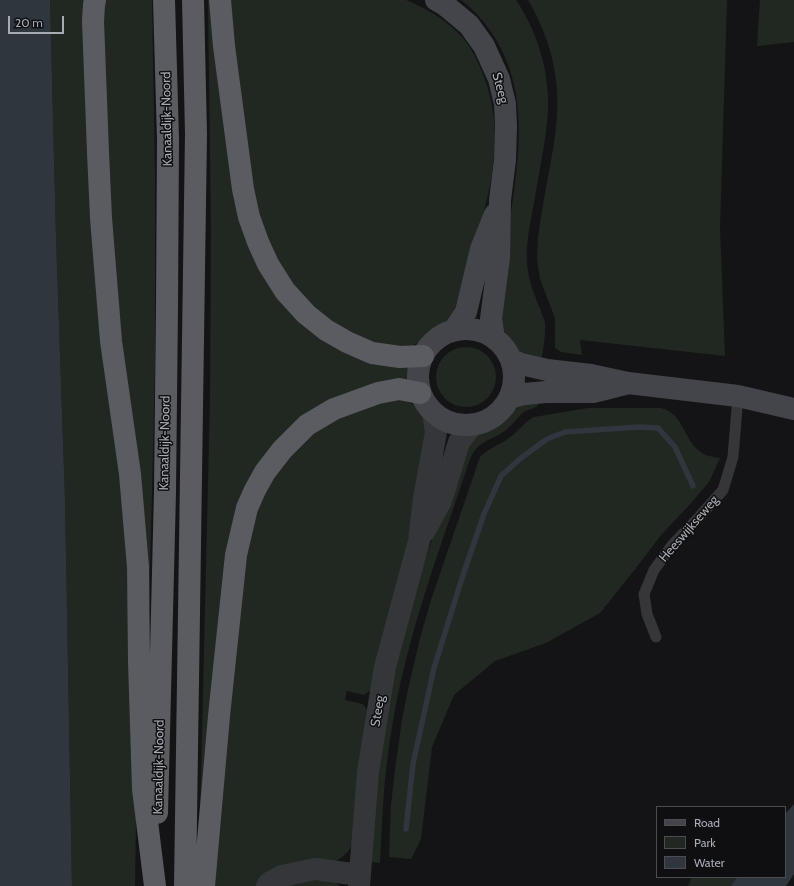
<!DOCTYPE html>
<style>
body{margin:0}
#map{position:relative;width:794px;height:886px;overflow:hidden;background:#141416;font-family:Cabin,sans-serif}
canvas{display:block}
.legend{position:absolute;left:656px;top:806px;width:130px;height:72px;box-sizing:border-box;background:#0f0f11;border:1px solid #4c4d52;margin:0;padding:5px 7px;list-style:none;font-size:12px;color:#a7abb4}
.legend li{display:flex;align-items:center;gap:8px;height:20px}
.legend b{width:20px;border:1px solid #4c4d52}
.scale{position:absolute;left:8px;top:16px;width:56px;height:18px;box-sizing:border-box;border:2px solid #a7abb4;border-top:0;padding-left:5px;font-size:12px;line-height:14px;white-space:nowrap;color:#a7abb4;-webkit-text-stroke:3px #0f0f11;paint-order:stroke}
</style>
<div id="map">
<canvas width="794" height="886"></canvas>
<ul class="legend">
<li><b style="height:5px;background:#44454a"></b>Road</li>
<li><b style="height:11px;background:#212822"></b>Park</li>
<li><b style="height:11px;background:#2f363d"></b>Water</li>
</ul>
<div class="scale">20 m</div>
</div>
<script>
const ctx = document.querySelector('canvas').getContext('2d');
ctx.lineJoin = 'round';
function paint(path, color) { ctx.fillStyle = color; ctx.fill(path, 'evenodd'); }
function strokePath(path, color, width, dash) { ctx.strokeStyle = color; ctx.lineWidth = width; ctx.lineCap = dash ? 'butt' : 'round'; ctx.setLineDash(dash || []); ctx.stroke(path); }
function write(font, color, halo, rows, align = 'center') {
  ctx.font = font + ' Cabin,sans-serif'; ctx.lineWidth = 3; ctx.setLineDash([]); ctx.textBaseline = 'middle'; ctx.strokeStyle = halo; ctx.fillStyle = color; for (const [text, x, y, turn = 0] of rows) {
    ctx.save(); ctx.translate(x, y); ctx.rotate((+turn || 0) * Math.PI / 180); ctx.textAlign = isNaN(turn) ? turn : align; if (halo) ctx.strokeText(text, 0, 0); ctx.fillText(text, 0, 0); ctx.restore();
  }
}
paint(new Path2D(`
 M 50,0 L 88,0 L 124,484 L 136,816 L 135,886 L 72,886 L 65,499 L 56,236 Z
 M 106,0 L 152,0 L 155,174 L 155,367 L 149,611 L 117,333 L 102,19 L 104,5 Z
 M 208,0 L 215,0 L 269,280 L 396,366 L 411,368 L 410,382 L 379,385 L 255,477 L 200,817 L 210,400 L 211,231 Z
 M 227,0 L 406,0 C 425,8 443,18 457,32 C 467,41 474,53 479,65 C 498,105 498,148 489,190 L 465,294 L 450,321 L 434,330 L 421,341 L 410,347 L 391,350 L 325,320 L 288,282 L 257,216 Z
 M 461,0 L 516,0 C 535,28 547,63 548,98 C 549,129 540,166 535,197 C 532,214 528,232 527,249 C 526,260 528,274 531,285 C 535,298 541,310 545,322 C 546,335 543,350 541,363 C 535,360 527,358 522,354 C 516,350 503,331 501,324 C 500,320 502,314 502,309 C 502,299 503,289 503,279 C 508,201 539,116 498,43 C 489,27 476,11 461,0 Z
 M 528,0 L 727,0 L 720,228 L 725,356 L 580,340 L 582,355 L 561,352 L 555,348 L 555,318 L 540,279 L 537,260 L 538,237 C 541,215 545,193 549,171 C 556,136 561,103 554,68 C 550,44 540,21 528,0 Z
 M 760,0 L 794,0 L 794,42 L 757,46 Z
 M436 377a30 30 0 1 1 60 0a30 30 0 1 1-60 0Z
 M 382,399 C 389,399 400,398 407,401 C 419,405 425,419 427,431 L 404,563 L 371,690 L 364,695 L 347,691 L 345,700 L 363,704 L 367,710 L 354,841 C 350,850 345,856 336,861 L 259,886 L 212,886 L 249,527 L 276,470 L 320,426 Z
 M 540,402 C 537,409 530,408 524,412 C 517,417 513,425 506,430 C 491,441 478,440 470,459 C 445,534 417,608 400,685 C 395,707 391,731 388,754 C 383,790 382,826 380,863 L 370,862 L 372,829 L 386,704 L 423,565 L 464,451 L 477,435 L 497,425 L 520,406 L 527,403 Z
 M 588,408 L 661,408 C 685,414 683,441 702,453 C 706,456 714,457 720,458 L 709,482 L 692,502 L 661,535 L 636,568 L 600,613 L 546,643 L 495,661 L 454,695 L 432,747 L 421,839 L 411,859 L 389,857 L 391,805 L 395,769 L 402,720 L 409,685 L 420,638 L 431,600 L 480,457 C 488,448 500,445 509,438 C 518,432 524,422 534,417 Z
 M 692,877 L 737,877 L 731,886 L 688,886 Z
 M 296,878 L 335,882 L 340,886 L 278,886 Z`), '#212822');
paint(new Path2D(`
 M 0,0 L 50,0 L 56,236 L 65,499 L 72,886 L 0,886 Z
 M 794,804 L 794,874 L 786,886 L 731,886 L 737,877 L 785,877 L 785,814 Z`), '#2f363d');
strokePath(new Path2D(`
 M 406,829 L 413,764 L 434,668 L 463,575 L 484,514 L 501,476 L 521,458 L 547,439 L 565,432 L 639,427 L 658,428 L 675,447 L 693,486`), '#2f363d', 5.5);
strokePath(new Path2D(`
 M 656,637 L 647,614 L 644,594 L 654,570 L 673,544 L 700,516 L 723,490 L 733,457 L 738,396`), '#35363a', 11);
strokePath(new Path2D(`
 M 267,886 L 269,883 L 282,876 L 315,869 L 360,875`), '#35363a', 22);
strokePath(new Path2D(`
 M 424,532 L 441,501 L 459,442 L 472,425
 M 359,886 L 368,772 L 385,667 L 419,541 L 424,498 L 436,432 L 433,413`), '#35363a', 22);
strokePath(new Path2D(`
 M 436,0 L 445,5 L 469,25 L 484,46 L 499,79 L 505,104 L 506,126 L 505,160 L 500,200 L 499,257 L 491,319 L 494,338
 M418 377a48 48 0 1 1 96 0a48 48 0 1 1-96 0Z
 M 454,330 L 466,312 L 481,249 L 495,214
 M 511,360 L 521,364 L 547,370 L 591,375 L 628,383 L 738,396 L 794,409
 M 510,398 L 524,394 L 546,392 L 593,392 L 625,384`), '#44454a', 22);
strokePath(new Path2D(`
 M 95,0 L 94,5 L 93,21 L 98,152 L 101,218 L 111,341 L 130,474 L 138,567 L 139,662 L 143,789 L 155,886
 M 220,0 L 224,46 L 243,189 L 249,217 L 258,242 L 268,264 L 285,291 L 306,314 L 326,330 L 347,342 L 372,353 L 400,357 L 423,356
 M 157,813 L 165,492 L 167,307 L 168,139 L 164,0
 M 185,886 L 196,134 L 193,0
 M 204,886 L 219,716 L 236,555 L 247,508 L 255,490 L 265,472 L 282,450 L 307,425 L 334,409 L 378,393 L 399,389 L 420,393`), '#5a5c62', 22);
write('13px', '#a7abb4', '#0f0f11', [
 ["Steeg",500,88,75],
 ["Kanaaldijk-Noord",167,119,-91],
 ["Kanaaldijk-Noord",165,443,-89],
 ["Heeswijkseweg",689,529,-49],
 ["Steeg",378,711,-81],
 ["Kanaaldijk-Noord",159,767,-89]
]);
</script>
